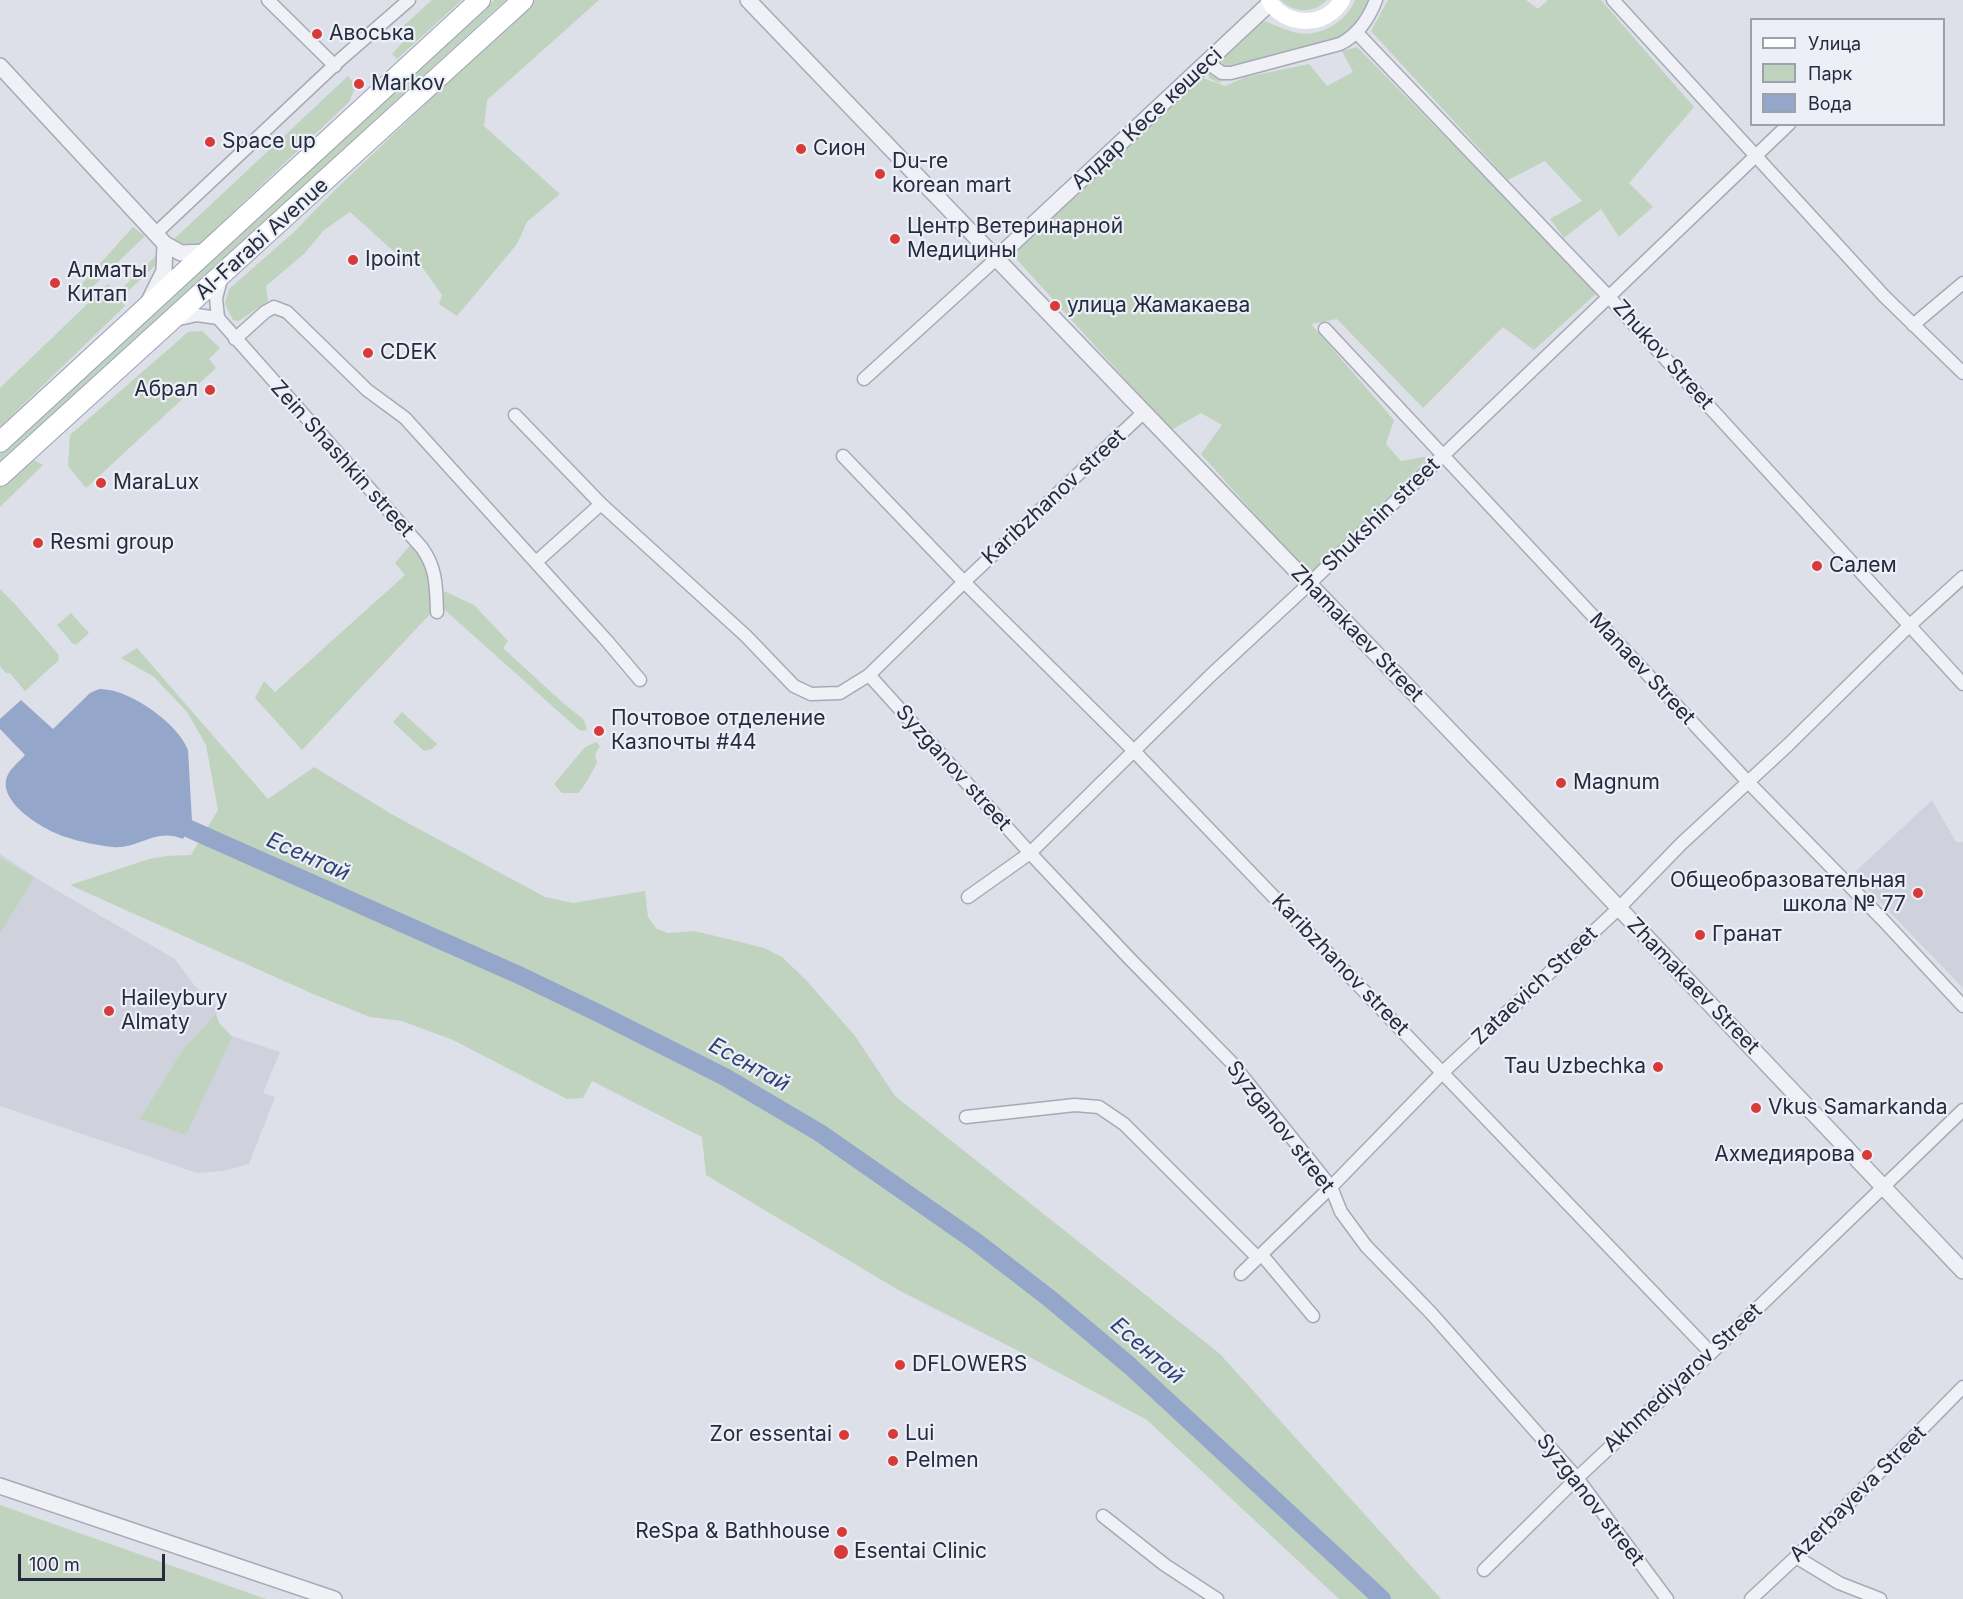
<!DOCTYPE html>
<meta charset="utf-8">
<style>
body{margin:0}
#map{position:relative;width:1963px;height:1599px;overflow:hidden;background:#dde0e8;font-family:Inter,sans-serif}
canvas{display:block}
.legend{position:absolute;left:1750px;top:18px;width:195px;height:108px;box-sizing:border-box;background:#edeff6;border:2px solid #9da1ad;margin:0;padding:8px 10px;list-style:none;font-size:18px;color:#262b40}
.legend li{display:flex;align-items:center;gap:12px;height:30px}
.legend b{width:30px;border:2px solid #9da1ad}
.scale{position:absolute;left:18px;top:1554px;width:147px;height:27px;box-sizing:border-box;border:3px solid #262b40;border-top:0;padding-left:8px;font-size:18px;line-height:21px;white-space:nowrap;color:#262b40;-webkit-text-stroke:4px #edeff6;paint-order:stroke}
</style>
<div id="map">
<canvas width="1963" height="1599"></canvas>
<ul class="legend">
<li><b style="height:8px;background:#fff"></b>Улица</li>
<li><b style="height:16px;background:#c0d3be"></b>Парк</li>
<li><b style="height:16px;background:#95a6cb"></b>Вода</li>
</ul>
<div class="scale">100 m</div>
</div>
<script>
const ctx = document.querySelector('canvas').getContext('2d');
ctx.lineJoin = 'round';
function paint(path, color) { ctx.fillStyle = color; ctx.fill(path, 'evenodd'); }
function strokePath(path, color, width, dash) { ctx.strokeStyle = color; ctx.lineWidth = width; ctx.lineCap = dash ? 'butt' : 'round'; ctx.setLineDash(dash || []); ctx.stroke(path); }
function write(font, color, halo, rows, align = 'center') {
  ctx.font = font + ' Inter,sans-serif'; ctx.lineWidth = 4.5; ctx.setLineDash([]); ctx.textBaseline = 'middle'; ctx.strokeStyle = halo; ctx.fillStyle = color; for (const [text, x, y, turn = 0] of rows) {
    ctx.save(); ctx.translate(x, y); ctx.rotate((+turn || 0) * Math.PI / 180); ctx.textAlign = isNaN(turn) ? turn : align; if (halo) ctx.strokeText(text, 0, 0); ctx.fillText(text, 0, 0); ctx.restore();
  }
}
paint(new Path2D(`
 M 1932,800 L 1956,842 L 1963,842 L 1963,988 L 1853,874 Z
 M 0,854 L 44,883 L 175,959 L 195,986 L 220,1009 L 216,1014 L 219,1023 L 232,1036 L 280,1052 L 263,1093 L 275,1097 L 249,1164 L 222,1171 L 197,1173 L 0,1106 Z`), '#cfd2dd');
paint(new Path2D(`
 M 432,0 L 462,0 L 397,59 L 392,54 L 408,36 L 402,27 Z
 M 494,0 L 506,0 L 0,463 L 0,454 Z
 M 534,0 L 599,0 L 487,100 L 484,126 L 560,194 L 527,222 L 517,244 L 457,316 L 439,304 L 442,295 L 422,267 L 412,268 L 350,212 L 324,230 L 305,253 L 266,286 L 268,301 L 239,321 L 233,320 L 225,304 L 229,289 L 293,233 L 333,192 Z
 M 1280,0 L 1327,0 C 1313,14 1294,13 1280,0 Z
 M 1355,0 L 1371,0 L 1364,19 L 1342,38 L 1241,70 L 1219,83 L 1209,78 L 1207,68 L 1262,20 C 1273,24 1283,29 1293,32 C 1318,39 1346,23 1355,0 Z
 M 1388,0 L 1526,0 L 1538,9 L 1548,0 L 1601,0 L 1694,107 L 1629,183 L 1653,207 L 1619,237 L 1601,209 L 1564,238 L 1550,219 L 1582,201 L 1545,161 L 1508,180 L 1371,31 Z
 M 1357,47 L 1598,292 L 1534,350 L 1503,327 L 1423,408 L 1337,319 L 1311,324 L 1394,420 L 1386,444 L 1401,461 L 1430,456 L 1309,575 L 1201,454 L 1222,425 L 1201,413 L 1171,430 L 1011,253 L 1203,78 L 1225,86 L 1246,77 L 1309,64 L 1327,86 L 1353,72 L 1342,51 Z
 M 348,76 L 356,86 L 349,102 L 193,250 L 173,245 L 174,239 Z
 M 133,227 L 145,236 L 83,296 L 77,289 Z
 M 156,256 L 157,264 L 126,293 L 122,288 Z
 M 108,284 L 125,306 L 0,427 L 0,388 Z
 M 202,331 L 220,348 L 209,359 L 216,368 L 86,488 L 68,466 L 70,435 L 188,332 Z
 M 30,458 L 43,465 L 0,507 L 0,486 Z
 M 412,543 L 429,564 L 433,611 L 302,750 L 255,698 L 264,681 L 275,692 L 405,575 L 395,563 Z
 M 0,589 L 15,604 L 58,654 L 59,660 L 25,691 L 10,673 L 6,673 L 0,666 Z
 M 444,591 L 474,605 L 508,641 L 503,648 L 562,702 L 584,720 L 587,730 L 582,731 L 578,729 L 447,612 L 444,608 Z
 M 71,613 L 89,633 L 76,645 L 72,643 L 57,625 Z
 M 137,648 L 268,799 L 314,767 L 395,816 L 545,897 L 573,903 L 645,891 L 648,917 L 657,929 L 668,933 L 694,931 L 728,939 L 764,948 L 782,957 L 806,980 L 855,1036 L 895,1096 L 1220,1354 L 1441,1599 L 1339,1599 L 1147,1420 L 1007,1345 L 900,1291 L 706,1175 L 702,1137 L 592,1081 L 583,1098 L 567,1099 L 453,1040 L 402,1021 L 370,1017 L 313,994 L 70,885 L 149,859 L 167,856 L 191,855 L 218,810 L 206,745 L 187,712 L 154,677 L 121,658 Z
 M 402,712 L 437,744 L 432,749 L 424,751 L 393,722 Z
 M 596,742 L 600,747 C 595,752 594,755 597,762 C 594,769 584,788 578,793 L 562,793 L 554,784 L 585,747 Z
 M 0,858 L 34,878 L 0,933 Z
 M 216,1014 L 219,1023 L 232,1037 L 186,1135 L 140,1119 L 182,1051 Z
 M 0,1505 L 266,1599 L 0,1599 Z`), '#c0d3be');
paint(new Path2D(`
 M 99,689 C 128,688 178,723 188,750 L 192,821 L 183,839 C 155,827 138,850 112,847 C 97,845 80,842 66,837 C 46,831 1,805 6,780 C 8,770 18,763 25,755 L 0,729 L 0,719 L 21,700 L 53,729 L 90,693 Z`), '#95a6cb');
strokePath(new Path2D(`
 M 167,819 L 521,976 L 598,1013 L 725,1077 L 820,1133 L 975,1241 L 1049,1298 L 1130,1366 L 1382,1599`), '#95a6cb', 18);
const minor = new Path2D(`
 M 268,0 L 335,66
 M 1613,0 L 1884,296 L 1963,373
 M 1356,32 L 1608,296 L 1963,684
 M 1208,63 L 1222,73 L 1231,73 L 1340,44 C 1358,35 1369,18 1376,0
 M 155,234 L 341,59 L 409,0
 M 222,276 L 216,298 L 218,318 L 422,548 C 437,569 436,587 437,612
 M 175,320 L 197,315 L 218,318
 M 1913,325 L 1963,283
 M 1325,329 L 1748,782 L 1883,920 L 1963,1006
 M 235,339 L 265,312 L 274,307 L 287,312 L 367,390 L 405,418 L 607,641 L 640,680
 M 864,379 L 996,259
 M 515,415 L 601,504 L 746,636 L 794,686 L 811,694 L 840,693 L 869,675 L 964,582 L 1143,413
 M 843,456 L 964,582 L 1133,750 L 1711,1353
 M 536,562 L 601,504
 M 869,675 L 1030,853 L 1129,958 L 1231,1062 L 1331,1187 L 1341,1212 L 1366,1246 L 1431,1313 L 1577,1478 L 1667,1599
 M 968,897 L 1030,853 L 1210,676 L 1309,584 L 1789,124
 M 966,1117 L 1075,1105 L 1099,1107 L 1124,1124 L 1258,1258
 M 1262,1255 L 1313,1316
 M 1241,1274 L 1331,1187 L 1443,1072 L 1619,908 L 1681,844 L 1788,745 L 1909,626 L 1963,577
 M 1103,1516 L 1165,1565 L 1217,1599
 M 1796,1557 L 1839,1583 L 1880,1599
 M 1484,1570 L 1577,1478 L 1711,1353 L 1963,1110
 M 1751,1599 L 1796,1557 L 1963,1387`);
const tertiary = new Path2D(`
 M 748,0 L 1507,790 L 1963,1271
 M 0,66 L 165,244 L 181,253 L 206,252
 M 996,259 L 1270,3
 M 148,303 L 164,271 L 165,244
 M 0,1486 L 334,1599`);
const primary = new Path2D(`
 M 0,442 L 480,0
 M 0,476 L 523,0`);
strokePath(minor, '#a6aab6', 15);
strokePath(tertiary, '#a6aab6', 18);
strokePath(primary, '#9ca2b5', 22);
strokePath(minor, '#f0f1f6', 12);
strokePath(tertiary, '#f0f1f6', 15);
strokePath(new Path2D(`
 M 1269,0 C 1284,27 1326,29 1342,0`), '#fff', 16);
strokePath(primary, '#fff', 20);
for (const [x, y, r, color] of [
 [317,34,6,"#d73b39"],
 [359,84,6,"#d73b39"],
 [210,142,6,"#d73b39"],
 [801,149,6,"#d73b39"],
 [880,174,6,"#d73b39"],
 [895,239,6,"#d73b39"],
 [353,260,6,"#d73b39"],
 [55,283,6,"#d73b39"],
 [1055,306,6,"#d73b39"],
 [368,353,6,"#d73b39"],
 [210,390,6,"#d73b39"],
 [101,483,6,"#d73b39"],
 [38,543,6,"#d73b39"],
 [1817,566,6,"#d73b39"],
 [599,731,6,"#d73b39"],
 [1561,783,6,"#d73b39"],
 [1918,893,6,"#d73b39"],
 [1700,935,6,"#d73b39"],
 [109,1011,6,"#d73b39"],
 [1658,1067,6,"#d73b39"],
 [1756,1108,6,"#d73b39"],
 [1867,1155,6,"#d73b39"],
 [900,1365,6,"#d73b39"],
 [893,1434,6,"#d73b39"],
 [844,1435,6,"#d73b39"],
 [893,1461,6,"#d73b39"],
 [842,1532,6,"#d73b39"],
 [841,1552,8,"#d73b39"]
]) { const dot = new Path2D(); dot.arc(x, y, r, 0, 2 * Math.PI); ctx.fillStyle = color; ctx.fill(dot); strokePath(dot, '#edeff6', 2); }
write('21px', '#262b40', '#edeff6', [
 ["Авоська",329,34],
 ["Markov",371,84],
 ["Space up",222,142],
 ["Сион",813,149],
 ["Du-re",892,162],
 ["korean mart",892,186],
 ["Центр Ветеринарной",907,227],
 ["Медицины",907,251],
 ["Ipoint",365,260],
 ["Алматы",67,271],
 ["Китап",67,295],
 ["улица Жамакаева",1067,306],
 ["CDEK",380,353],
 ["Абрал",198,390,"right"],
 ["MaraLux",113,483],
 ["Resmi group",50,543],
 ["Салем",1829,566],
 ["Почтовое отделение",611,719],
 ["Казпочты #44",611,743],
 ["Magnum",1573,783],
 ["Общеобразовательная",1906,881,"right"],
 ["школа № 77",1906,905,"right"],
 ["Гранат",1712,935],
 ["Haileybury",121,999],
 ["Almaty",121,1023],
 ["Tau Uzbechka",1646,1067,"right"],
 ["Vkus Samarkanda",1768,1108],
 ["Ахмедиярова",1855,1155,"right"],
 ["DFLOWERS",912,1365],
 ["Lui",905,1434],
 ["Zor essentai",832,1435,"right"],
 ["Pelmen",905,1461],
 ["ReSpa & Bathhouse",830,1532,"right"],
 ["Esentai Clinic",854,1552]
], 'left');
write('21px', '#262b40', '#edeff6', [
 ["Алдар Көсе көшесі",1147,119,-43],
 ["Al-Farabi Avenue",262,239,-42],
 ["Zhukov Street",1663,355,48],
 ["Zein Shashkin street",342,459,48],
 ["Karibzhanov street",1054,497,-43],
 ["Shukshin street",1381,515,-44],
 ["Zhamakaev Street",1357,634,46],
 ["Manaev Street",1642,669,47],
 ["Syzganov street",953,768,48],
 ["Karibzhanov street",1340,965,46],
 ["Zataevich Street",1535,986,-43],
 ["Zhamakaev Street",1693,986,46],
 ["Syzganov street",1280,1127,52],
 ["Akhmediyarov Street",1683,1378,-43],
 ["Azerbayeva Street",1858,1494,-45],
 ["Syzganov street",1590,1500,52]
]);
write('italic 22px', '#2d4276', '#edeff6', [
 ["Есентай",308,857,24],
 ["Есентай",749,1065,29],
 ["Есентай",1147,1351,41]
]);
</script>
